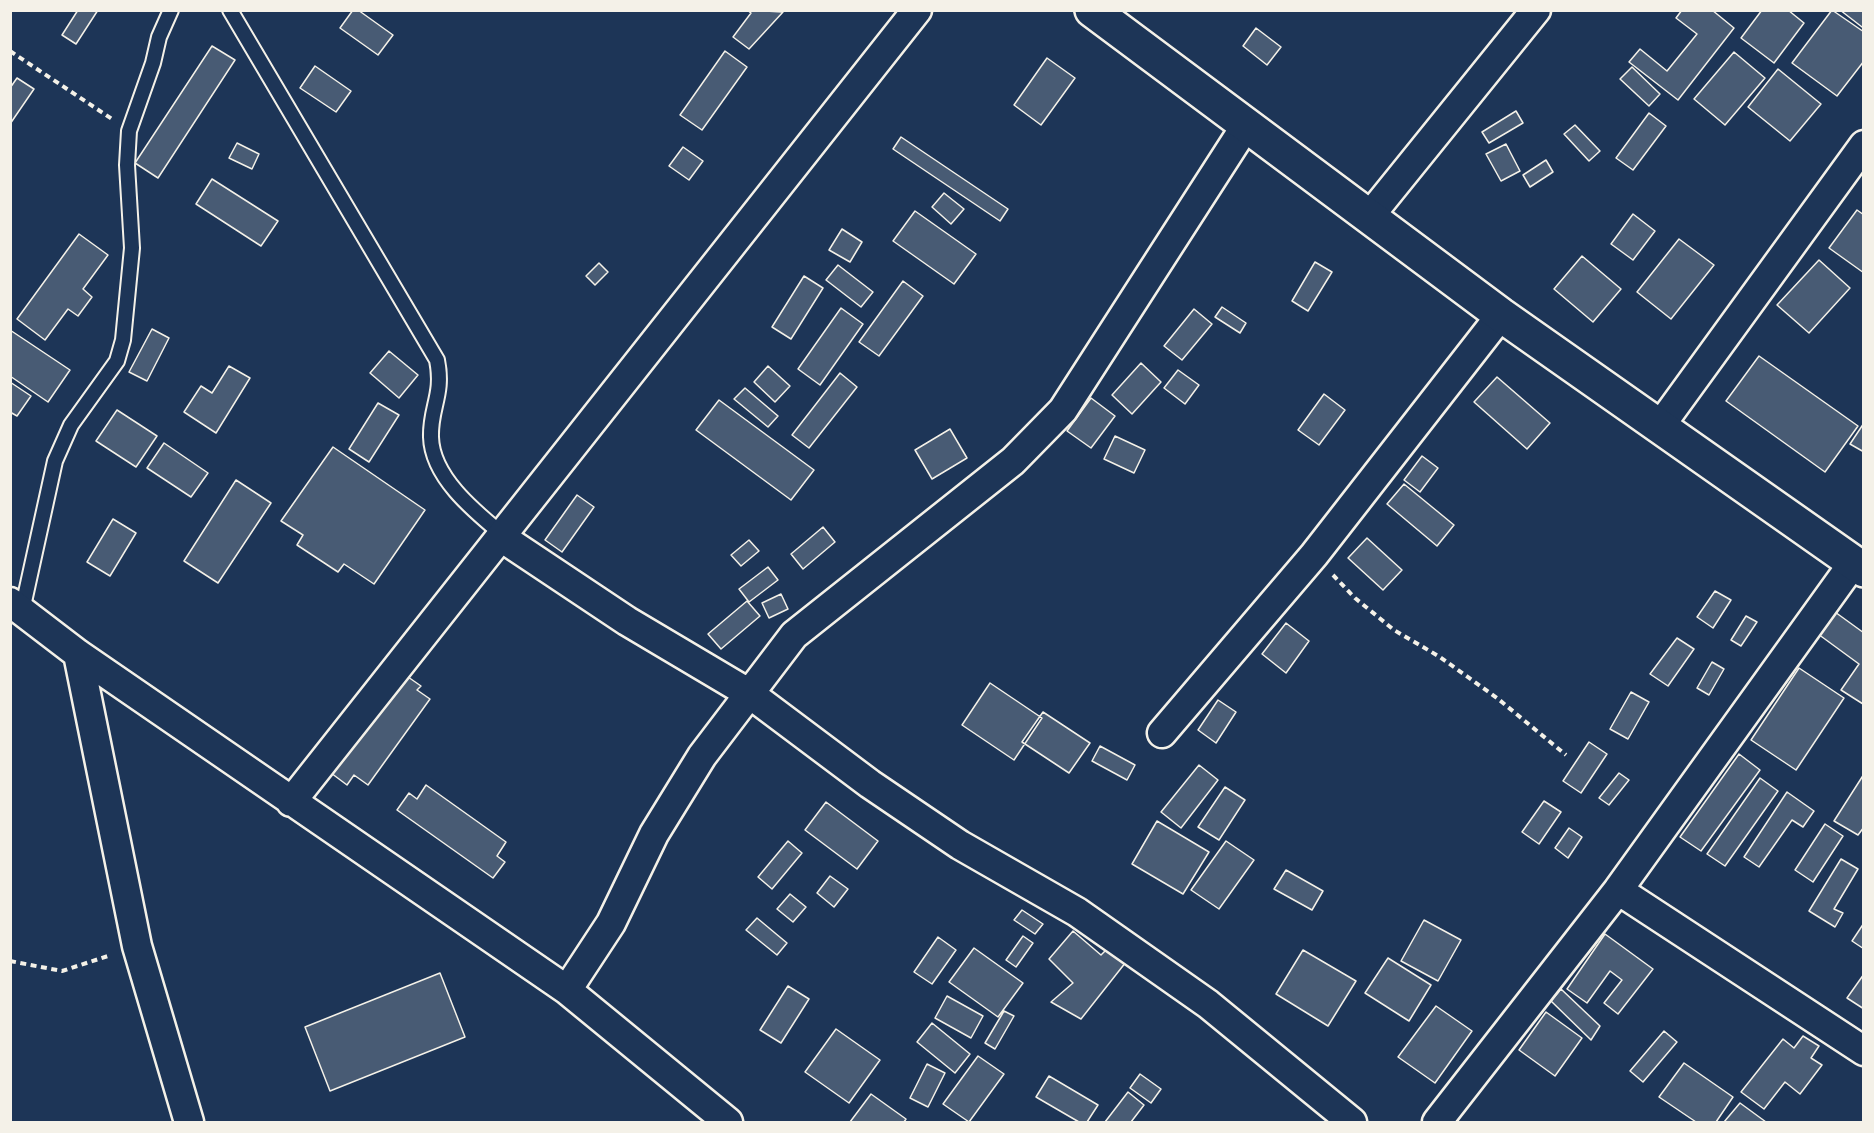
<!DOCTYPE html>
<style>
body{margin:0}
#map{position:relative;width:1874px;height:1133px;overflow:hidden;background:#1d3557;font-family:"Playpen Sans",sans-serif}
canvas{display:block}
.frame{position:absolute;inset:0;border:12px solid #f4f1e8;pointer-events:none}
</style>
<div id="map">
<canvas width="1874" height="1133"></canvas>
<div class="frame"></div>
</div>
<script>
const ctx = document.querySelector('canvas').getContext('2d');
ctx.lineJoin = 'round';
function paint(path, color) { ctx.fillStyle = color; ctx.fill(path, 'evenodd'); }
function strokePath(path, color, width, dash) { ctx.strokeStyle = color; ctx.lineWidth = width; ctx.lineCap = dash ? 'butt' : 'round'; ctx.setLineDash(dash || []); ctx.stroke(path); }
const building = new Path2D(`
 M 78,10 L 98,10 L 76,44 L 62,35 Z
 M 353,10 L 358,10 L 393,35 L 378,55 L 340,28 Z
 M 747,10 L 783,12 L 749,49 L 733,37 L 751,13 Z
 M 1682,10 L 1712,10 L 1734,28 L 1678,100 L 1629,62 L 1640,49 L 1667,71 L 1697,34 L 1676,18 Z
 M 1762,10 L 1788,10 L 1804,23 L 1774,63 L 1741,38 Z
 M 1832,10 L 1864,32 L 1864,61 L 1837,96 L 1792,63 Z
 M 1840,10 L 1864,10 L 1864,25 L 1862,27 Z
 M 1256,28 L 1281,47 L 1267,65 L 1243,46 Z
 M 212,46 L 235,60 L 158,178 L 135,163 Z
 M 725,51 L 747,67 L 702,130 L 680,115 Z
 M 1734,52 L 1765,78 L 1725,125 L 1694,99 Z
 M 1047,58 L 1075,78 L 1041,125 L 1014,105 Z
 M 315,66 L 351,91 L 336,112 L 300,88 Z
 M 1632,67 L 1660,94 L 1649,106 L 1620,79 Z
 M 1778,69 L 1821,104 L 1790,141 L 1748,107 Z
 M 17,78 L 34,89 L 10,124 L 10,88 Z
 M 1516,111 L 1523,123 L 1489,143 L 1482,132 Z
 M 1649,113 L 1666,126 L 1633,170 L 1616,158 Z
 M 1575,125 L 1600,151 L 1589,161 L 1564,134 Z
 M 901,137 L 1008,209 L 1000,221 L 893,149 Z
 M 237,143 L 259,154 L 252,169 L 229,158 Z
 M 1506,144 L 1520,171 L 1501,181 L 1486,154 Z
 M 683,147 L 703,161 L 689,180 L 669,166 Z
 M 1546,160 L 1553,172 L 1530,187 L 1523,175 Z
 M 212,179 L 278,221 L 261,246 L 196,204 Z
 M 944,193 L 964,209 L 951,224 L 932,207 Z
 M 1857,210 L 1864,215 L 1864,273 L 1829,248 Z
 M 915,211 L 976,254 L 954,284 L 893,241 Z
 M 1633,214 L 1655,231 L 1633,260 L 1611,244 Z
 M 842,229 L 862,242 L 850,262 L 829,250 Z
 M 79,234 L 108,255 L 83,289 L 92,297 L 78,316 L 68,309 L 45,340 L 17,319 Z
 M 1679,239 L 1714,265 L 1671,319 L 1637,292 Z
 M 1582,256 L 1621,289 L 1593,322 L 1554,289 Z
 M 1819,260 L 1850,288 L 1809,333 L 1777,305 Z
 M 1315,262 L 1332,272 L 1308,311 L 1292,301 Z
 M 599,263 L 608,272 L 595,285 L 586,276 Z
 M 838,265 L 873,292 L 861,307 L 826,280 Z
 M 804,276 L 823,288 L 791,339 L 772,327 Z
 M 903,281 L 923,296 L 879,356 L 859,342 Z
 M 1222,307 L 1246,323 L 1240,333 L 1215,317 Z
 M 841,308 L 863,324 L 820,385 L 798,369 Z
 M 1194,309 L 1212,324 L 1182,360 L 1164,346 Z
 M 152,329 L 169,338 L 147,381 L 129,372 Z
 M 10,330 L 70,370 L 48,402 L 10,376 Z
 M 389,351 L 418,375 L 399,398 L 370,373 Z
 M 1759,356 L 1858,426 L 1825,472 L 1726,401 Z
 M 1141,363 L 1161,382 L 1132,414 L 1112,395 Z
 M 229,366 L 250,378 L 216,433 L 184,412 L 201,386 L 212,393 Z
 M 768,366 L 790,386 L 775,402 L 754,382 Z
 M 1178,370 L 1199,385 L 1185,404 L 1164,388 Z
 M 840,373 L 857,387 L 809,448 L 792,435 Z
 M 1497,377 L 1550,423 L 1527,449 L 1474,402 Z
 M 10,382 L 31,396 L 17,416 L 10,412 Z
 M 745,388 L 778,416 L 768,427 L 734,399 Z
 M 1324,394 L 1345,410 L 1319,445 L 1298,430 Z
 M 1091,398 L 1115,416 L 1091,448 L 1067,431 Z
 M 719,400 L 814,470 L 791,500 L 696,430 Z
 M 378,403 L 399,415 L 369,462 L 349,449 Z
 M 117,410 L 157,436 L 136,467 L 96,441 Z
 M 1864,423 L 1864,452 L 1850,444 Z
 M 950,429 L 967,458 L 932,479 L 915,450 Z
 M 1115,436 L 1145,450 L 1134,473 L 1104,459 Z
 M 164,443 L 208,473 L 191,497 L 147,468 Z
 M 333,447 L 425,510 L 374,584 L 344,564 L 338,572 L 297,545 L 303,535 L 281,521 Z
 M 1422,456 L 1438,468 L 1420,492 L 1404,480 Z
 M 236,480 L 271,503 L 218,583 L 184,561 Z
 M 1404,484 L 1454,525 L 1437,546 L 1387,504 Z
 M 577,495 L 594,507 L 562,552 L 545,540 Z
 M 113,519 L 136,533 L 110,576 L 87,562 Z
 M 823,527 L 835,542 L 803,569 L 791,554 Z
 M 1367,538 L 1402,570 L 1383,590 L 1348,558 Z
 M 749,540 L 759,551 L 741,566 L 731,555 Z
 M 768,567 L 778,580 L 749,602 L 739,589 Z
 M 1715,591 L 1731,600 L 1713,628 L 1697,617 Z
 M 781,594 L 788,609 L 769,618 L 762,603 Z
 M 747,601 L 760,616 L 721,649 L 708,634 Z
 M 1835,612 L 1864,633 L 1863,704 L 1841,690 L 1859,664 L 1818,634 Z
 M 1746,616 L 1757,622 L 1741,646 L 1731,640 Z
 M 1286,623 L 1309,641 L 1286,673 L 1262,654 Z
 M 1677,638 L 1694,649 L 1668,686 L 1650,674 Z
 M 1712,662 L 1724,669 L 1709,695 L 1697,688 Z
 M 1799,668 L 1844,698 L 1796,770 L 1751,740 Z
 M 398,670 L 421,686 L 417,690 L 430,699 L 368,785 L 354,775 L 347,785 L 327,770 Z
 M 990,683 L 1042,718 L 1014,760 L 962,725 Z
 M 1631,692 L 1649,702 L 1628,739 L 1610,729 Z
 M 1218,700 L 1236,712 L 1216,743 L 1198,730 Z
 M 1043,712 L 1090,743 L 1069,773 L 1022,742 Z
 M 1589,742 L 1607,754 L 1581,793 L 1563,781 Z
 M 1100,746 L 1135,765 L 1127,780 L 1092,761 Z
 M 1739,754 L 1760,770 L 1701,851 L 1680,837 Z
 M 1199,765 L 1218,780 L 1181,828 L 1161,812 Z
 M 1619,773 L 1629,780 L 1609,805 L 1599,798 Z
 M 1864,774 L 1864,827 L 1858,835 L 1834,821 Z
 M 1760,778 L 1778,791 L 1725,866 L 1707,854 Z
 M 426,785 L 506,842 L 497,856 L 505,862 L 493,878 L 397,810 L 409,793 L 417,799 Z
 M 1225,787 L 1245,800 L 1219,840 L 1198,827 Z
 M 1787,792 L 1814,811 L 1803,827 L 1792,820 L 1759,867 L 1744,857 Z
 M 1544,801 L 1561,812 L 1539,844 L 1522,832 Z
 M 826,802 L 878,841 L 857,869 L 805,830 Z
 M 1157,821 L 1209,852 L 1183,894 L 1132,864 Z
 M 1825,824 L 1843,836 L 1813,882 L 1795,870 Z
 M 1569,828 L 1582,837 L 1568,858 L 1555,848 Z
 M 788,841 L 802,853 L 772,889 L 758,877 Z
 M 1226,841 L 1254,860 L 1219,909 L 1191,890 Z
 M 1841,859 L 1858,869 L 1834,909 L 1843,913 L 1835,927 L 1809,911 Z
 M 1286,870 L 1323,891 L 1312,910 L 1274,889 Z
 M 830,876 L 848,889 L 834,907 L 817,893 Z
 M 790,894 L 806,907 L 793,922 L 777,909 Z
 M 1022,910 L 1043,924 L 1035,934 L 1014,920 Z
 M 757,918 L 787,943 L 777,955 L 746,930 Z
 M 1424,920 L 1461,940 L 1438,981 L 1401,961 Z
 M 1864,923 L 1864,949 L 1852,941 Z
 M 1073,931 L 1101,955 L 1109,947 L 1126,962 L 1081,1019 L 1051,1002 L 1073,983 L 1049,959 Z
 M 1605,934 L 1653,969 L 1618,1014 L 1604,1003 L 1622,980 L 1610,971 L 1587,1003 L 1567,989 Z
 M 1023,936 L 1033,943 L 1016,967 L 1006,960 Z
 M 938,937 L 956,950 L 932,984 L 914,972 Z
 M 974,948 L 1023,983 L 998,1017 L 949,982 Z
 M 1303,950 L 1356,981 L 1328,1026 L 1276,994 Z
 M 1388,958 L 1431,985 L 1409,1021 L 1365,993 Z
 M 440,973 L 465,1037 L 330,1091 L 305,1027 Z
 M 1864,974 L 1864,1009 L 1847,998 Z
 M 788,986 L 809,999 L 781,1043 L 760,1030 Z
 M 1561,989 L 1600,1026 L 1591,1040 L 1551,1001 Z
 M 947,996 L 983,1016 L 971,1038 L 935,1018 Z
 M 1436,1006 L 1472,1031 L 1435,1083 L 1398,1057 Z
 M 1004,1011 L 1014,1016 L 995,1049 L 985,1043 Z
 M 1546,1012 L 1582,1038 L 1555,1076 L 1519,1050 Z
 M 932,1023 L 970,1054 L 955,1073 L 917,1042 Z
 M 836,1029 L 880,1060 L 849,1103 L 805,1072 Z
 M 1664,1031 L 1677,1042 L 1643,1082 L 1630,1071 Z
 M 1803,1036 L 1819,1046 L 1811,1058 L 1822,1065 L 1800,1094 L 1785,1082 L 1764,1109 L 1741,1092 L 1783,1039 L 1794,1048 Z
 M 978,1056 L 1004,1074 L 969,1122 L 943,1104 Z
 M 1684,1063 L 1733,1097 L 1716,1122 L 1696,1122 L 1659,1097 Z
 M 927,1064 L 945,1073 L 928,1107 L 910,1098 Z
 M 1140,1074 L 1161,1089 L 1151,1103 L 1130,1088 Z
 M 1049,1076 L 1098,1105 L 1087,1122 L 1079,1122 L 1036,1097 Z
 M 1128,1092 L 1144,1105 L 1131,1122 L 1105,1122 Z
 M 871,1094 L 906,1119 L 904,1122 L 850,1122 Z
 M 1740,1103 L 1766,1122 L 1724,1122 Z`);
paint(building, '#485b74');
strokePath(building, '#f4f1e8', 1.5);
const lane = new Path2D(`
 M 230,10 L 437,360 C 444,395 430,407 431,437 C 432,477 474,511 503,535
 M 22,611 L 55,461 L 71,425 L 117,361 L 123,340 L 132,248 L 127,165 L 129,131 L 153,63 L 159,37 L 171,10`);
const street = new Path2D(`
 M 1368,218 L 1536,10
 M 1660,426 L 1864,145
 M 501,537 L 627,621 L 750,694 L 870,784 L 960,845 L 1077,912 L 1208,1004 L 1352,1122
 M 10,602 L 78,654 L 567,990 L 728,1122
 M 78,654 L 137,946 L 189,1122
 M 1162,733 L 1314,555 L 1501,315
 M 291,802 L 917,10
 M 1618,890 L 1864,1051
 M 567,990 L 611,923 L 654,834 L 702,756 L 794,635 L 1013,461 L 1063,410 L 1247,124
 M 1437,1122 L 1618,890 L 1854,562`);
const secondary = new Path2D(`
 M 1092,10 L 1501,315 L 1864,570`);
strokePath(lane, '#f4f1e8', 18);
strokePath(street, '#f4f1e8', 33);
strokePath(secondary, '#f4f1e8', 38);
strokePath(new Path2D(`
 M 10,51 L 112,119
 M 1333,575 L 1355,598 L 1394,630 L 1440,657 L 1497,698 L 1566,755
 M 10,961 L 62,971 L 111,955`), '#f4f1e8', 4, [6, 4.5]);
strokePath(lane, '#1d3557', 14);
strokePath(street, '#1d3557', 28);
strokePath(secondary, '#1d3557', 33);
</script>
